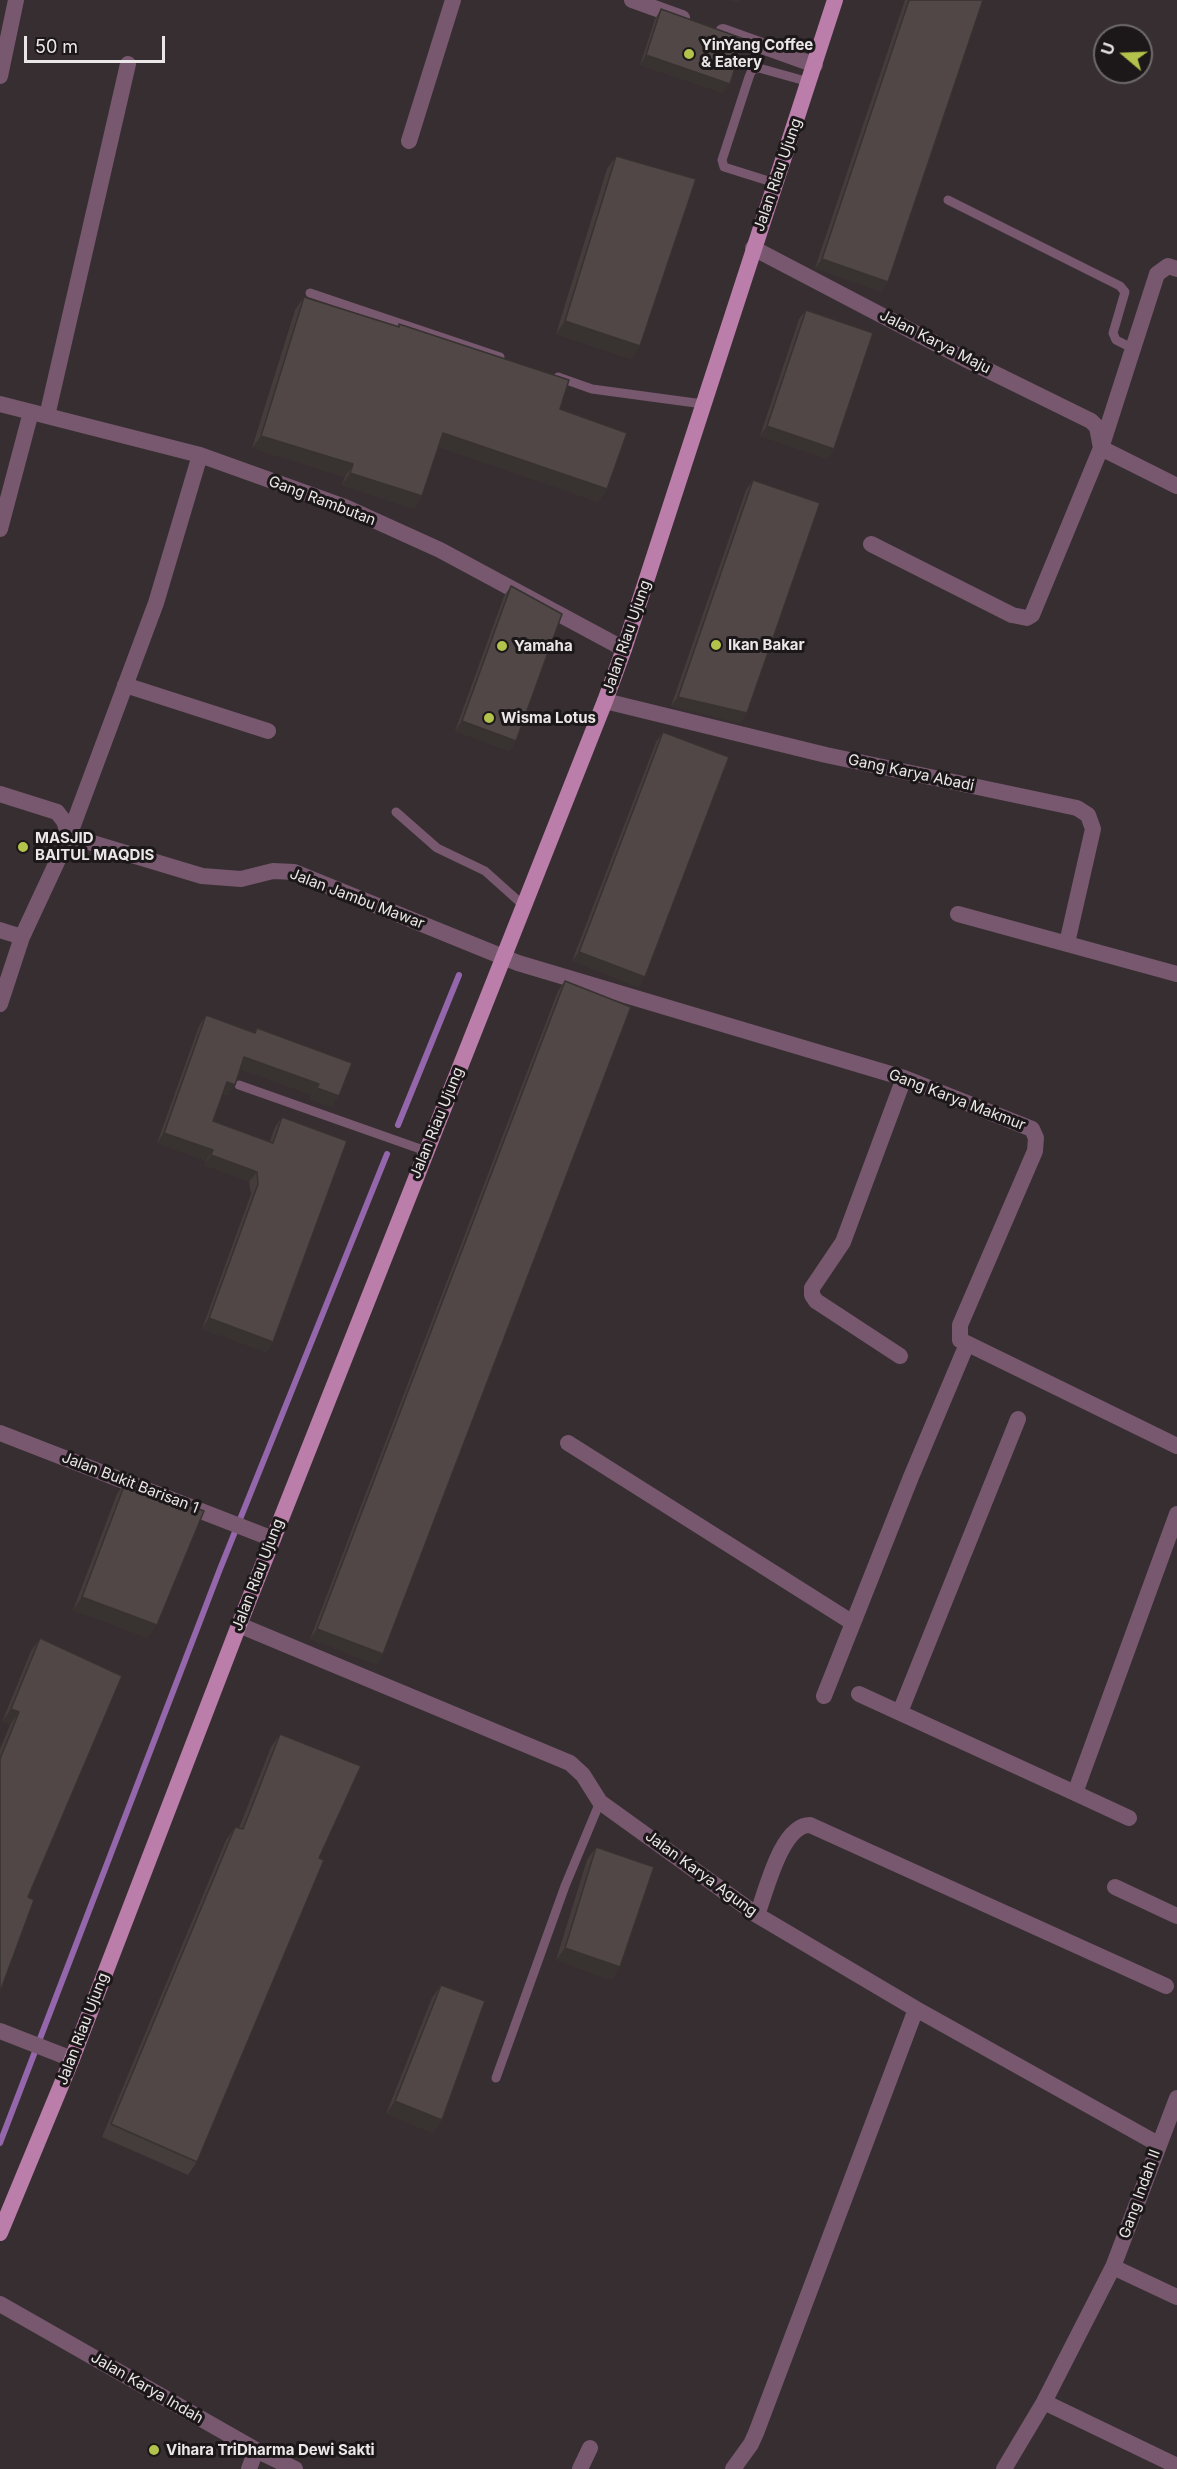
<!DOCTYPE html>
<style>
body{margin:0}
#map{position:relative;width:1177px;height:2469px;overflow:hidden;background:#372e31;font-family:Inter,sans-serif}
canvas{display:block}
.north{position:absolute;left:1093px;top:24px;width:60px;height:60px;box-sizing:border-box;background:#1c1819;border:2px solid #6f6a6b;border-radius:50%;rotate:289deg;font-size:16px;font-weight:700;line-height:24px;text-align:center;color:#ebe6e7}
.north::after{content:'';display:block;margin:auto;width:21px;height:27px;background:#b3c24b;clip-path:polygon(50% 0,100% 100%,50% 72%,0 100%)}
.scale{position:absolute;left:24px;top:36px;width:141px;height:27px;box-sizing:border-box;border:3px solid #ebe6e7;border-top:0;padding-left:8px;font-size:18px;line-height:21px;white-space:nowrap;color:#ebe6e7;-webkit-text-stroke:4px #1c1819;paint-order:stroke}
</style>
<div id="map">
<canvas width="1177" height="2469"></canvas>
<div class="north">U</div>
<div class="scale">50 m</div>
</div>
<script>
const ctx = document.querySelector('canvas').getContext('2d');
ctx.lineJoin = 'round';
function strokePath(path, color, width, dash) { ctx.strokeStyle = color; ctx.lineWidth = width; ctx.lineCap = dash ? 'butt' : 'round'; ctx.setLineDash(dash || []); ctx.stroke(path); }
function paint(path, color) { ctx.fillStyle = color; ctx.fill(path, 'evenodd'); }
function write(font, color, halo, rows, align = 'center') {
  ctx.font = font + ' Inter,sans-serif'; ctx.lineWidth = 6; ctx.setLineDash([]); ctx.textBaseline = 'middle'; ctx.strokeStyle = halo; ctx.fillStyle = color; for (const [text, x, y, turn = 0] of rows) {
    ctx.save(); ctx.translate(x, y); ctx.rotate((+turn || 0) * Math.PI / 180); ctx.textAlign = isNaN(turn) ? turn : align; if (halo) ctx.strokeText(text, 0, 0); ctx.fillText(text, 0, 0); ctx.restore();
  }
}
strokePath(new Path2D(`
 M 398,1125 L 459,975
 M 0,2143 L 220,1569 L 387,1154`), '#9466ab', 6);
strokePath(new Path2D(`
 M 775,183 L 724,167 L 722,160 L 749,77 L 752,70 L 759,68 L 809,82
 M 948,200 L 1120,286 L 1125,292 L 1113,333 L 1116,340 L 1132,348
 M 310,293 L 500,357
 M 558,377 L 592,389 L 703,404
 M 396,812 L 437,848 L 485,871 L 523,905
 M 239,1085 L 426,1151
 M 496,2078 L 565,1886 L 600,1802`), '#77586e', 9);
strokePath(new Path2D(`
 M 632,0 L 682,18
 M 723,32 L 815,65
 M 0,76 L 16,0
 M 409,141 L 453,0
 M 753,248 L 965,359 L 1091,421 L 1097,427 L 1101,448 L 1032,615 L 1027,618 L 1012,615 L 871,544
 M 1177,269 L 1168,266 L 1157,274 L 1101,448 L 1177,486
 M 0,404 L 200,455 L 345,507 L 440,550 L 624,649
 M 47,416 L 128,64
 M 0,529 L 31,412
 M 125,685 L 268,731
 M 605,701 L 826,755 L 1077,808 L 1088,815 L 1093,829 L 1067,943
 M 0,794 L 57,812 L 64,821 L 69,836 L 202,876 L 241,879 L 273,871 L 294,872 L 518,963 L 904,1078 L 1032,1129 L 1036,1138 L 1035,1151 L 960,1325 L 960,1340 L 1177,1446
 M 958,914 L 1177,974
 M 0,930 L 22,937
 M 0,1004 L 22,937 L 69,836 L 156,603 L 200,455
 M 900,1356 L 816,1301 L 812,1295 L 812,1288 L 843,1242 L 904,1078
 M 0,1433 L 273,1539
 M 568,1443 L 853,1623
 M 239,1625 L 570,1763 L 583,1775 L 600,1802 L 757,1915 L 916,2009 L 1158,2144
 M 859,1694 L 1075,1793 L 1177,1514
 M 824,1696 L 911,1477 L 967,1344
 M 900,1712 L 1018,1419
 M 1075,1793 L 1129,1818
 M 1115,1887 L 1177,1916
 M 757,1915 C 766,1892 781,1825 810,1825 L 1166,1986
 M 0,2031 L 72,2059
 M 1113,2267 L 1177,2297
 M 0,2304 L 256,2450 L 295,2469
 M 1044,2402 L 1177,2466
 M 249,2469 L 256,2450
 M 580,2469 L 590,2448
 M 733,2469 L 751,2444 L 756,2433 L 916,2009
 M 1004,2469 L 1044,2402 L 1113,2267 L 1177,2098`), '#77586e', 16);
strokePath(new Path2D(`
 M 0,2233 L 72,2059 L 239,1625 L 605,701 L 624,649 L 835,0`), '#bb7daa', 16);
paint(new Path2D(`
 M 905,0 L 983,0 L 888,282 L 881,292 L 815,268 Z
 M 661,9 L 723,93 L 640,65 L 655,19 Z
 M 616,156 L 640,346 L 631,359 L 556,334 L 607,169 Z
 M 304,297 L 398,326 L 399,324 L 560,409 L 607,489 L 598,502 L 439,447 L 422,496 L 414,509 L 342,485 L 345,477 L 252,448 L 295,310 Z
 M 806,310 L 834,449 L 827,459 L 760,436 L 799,319 Z
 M 753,480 L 747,713 L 740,723 L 671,706 L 746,490 Z
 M 511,586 L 516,741 L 509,751 L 455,731 L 504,596 Z
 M 663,732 L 645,977 L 638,987 L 572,961 L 656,742 Z
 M 565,981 L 383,1654 L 376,1664 L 310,1639 L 558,991 Z
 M 206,1015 L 254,1032 L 257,1028 L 352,1063 L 332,1107 L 310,1099 L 312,1095 L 240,1069 L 228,1095 L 223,1094 L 213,1121 L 270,1141 L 275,1127 L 282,1117 L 273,1342 L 266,1352 L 202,1329 L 251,1194 L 249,1182 L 204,1165 L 206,1161 L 157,1143 L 199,1026 Z
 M 126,1481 L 148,1638 L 73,1610 L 117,1494 Z
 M 40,1638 L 28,1897 L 0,1992 L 0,1749 L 10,1725 L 2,1722 L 31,1651 Z
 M 280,1734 L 319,1858 L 197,2162 L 188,2175 L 102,2137 L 226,1840 L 235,1827 L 239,1828 L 271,1747 Z
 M 596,1847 L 620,1967 L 611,1980 L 556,1960 L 587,1860 Z
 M 441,1985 L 442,2120 L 433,2133 L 386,2114 L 432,1998 Z`), '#453d3c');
paint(new Path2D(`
 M 728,0 L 740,0 L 738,3 Z
 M 646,55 L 730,84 L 723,93 L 640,65 Z
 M 822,259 L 888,282 L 881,292 L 815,268 Z
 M 565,321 L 640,346 L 631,359 L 556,334 Z
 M 767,426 L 834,449 L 827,459 L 760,436 Z
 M 443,433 L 607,489 L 598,502 L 434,446 Z
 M 261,436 L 353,464 L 345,477 L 252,448 Z
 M 350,473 L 422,496 L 414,509 L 342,485 Z
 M 678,697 L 747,713 L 740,723 L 671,706 Z
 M 462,721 L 516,741 L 509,751 L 455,731 Z
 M 579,952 L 645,977 L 638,987 L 572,961 Z
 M 244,1057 L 319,1084 L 312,1095 L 237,1068 Z
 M 227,1082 L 235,1085 L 228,1095 L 220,1092 Z
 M 317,1088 L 339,1096 L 332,1107 L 310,1099 Z
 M 164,1133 L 213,1150 L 206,1161 L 157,1143 Z
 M 211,1155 L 257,1172 L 249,1182 L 204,1165 Z
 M 209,1318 L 273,1342 L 266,1352 L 202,1329 Z
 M 82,1597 L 157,1625 L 148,1638 L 73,1610 Z
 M 317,1629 L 383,1654 L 376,1664 L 310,1639 Z
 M 11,1709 L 19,1712 L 10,1725 L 2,1722 Z
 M 565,1948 L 620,1967 L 611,1980 L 556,1960 Z
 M 395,2101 L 442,2120 L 433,2133 L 386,2114 Z`), '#383231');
const building = new Path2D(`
 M 909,0 L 983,0 L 888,282 L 822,259 Z
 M 661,9 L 744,39 L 730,84 L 646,55 Z
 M 616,156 L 696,179 L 640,346 L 565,321 Z
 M 304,297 L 399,327 L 399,324 L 569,380 L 560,409 L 627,433 L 607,489 L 443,433 L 422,496 L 350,473 L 353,464 L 261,436 Z
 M 806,310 L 873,333 L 834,449 L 767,426 Z
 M 753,480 L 820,503 L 747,713 L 678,697 Z
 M 511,586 L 562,614 L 516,741 L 462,721 Z
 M 663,732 L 729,757 L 645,977 L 579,952 Z
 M 565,981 L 631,1007 L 383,1654 L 317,1629 Z
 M 206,1015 L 255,1033 L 257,1028 L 352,1063 L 339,1096 L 317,1088 L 319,1084 L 244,1057 L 235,1085 L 227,1082 L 213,1121 L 273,1143 L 282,1117 L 347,1141 L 273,1342 L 209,1318 L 258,1184 L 257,1172 L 211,1155 L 213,1150 L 164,1133 Z
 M 126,1481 L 204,1511 L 157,1625 L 82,1597 Z
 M 40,1638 L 122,1676 L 28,1897 L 34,1900 L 0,1992 L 0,1759 L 19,1712 L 11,1709 Z
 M 280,1734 L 361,1766 L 319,1858 L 324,1860 L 197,2162 L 111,2124 L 235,1827 L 243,1829 Z
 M 596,1847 L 654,1867 L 620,1967 L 565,1948 Z
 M 441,1985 L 485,2001 L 442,2120 L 395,2101 Z`);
paint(building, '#504746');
strokePath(building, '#383231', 1.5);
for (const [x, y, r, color] of [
 [689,54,6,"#b3c24b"],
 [716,645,6,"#b3c24b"],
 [502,646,6,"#b3c24b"],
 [489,718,6,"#b3c24b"],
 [23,847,6,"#b3c24b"],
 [154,2450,6,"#b3c24b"]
]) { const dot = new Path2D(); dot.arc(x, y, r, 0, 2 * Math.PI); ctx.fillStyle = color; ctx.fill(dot); strokePath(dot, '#1c1819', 2); }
write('bold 15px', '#ebe6e7', '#1c1819', [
 ["YinYang Coffee",701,45],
 ["& Eatery",701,62],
 ["Ikan Bakar",728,645],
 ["Yamaha",514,646],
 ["Wisma Lotus",501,718],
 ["MASJID",35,838],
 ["BAITUL MAQDIS",35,855],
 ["Vihara TriDharma Dewi Sakti",166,2450]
], 'left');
write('15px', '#ebe6e7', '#1c1819', [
 ["Jalan Riau Ujung",778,175,-71],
 ["Jalan Karya Maju",935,342,27],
 ["Gang Rambutan",322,501,21],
 ["Jalan Riau Ujung",627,637,-71],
 ["Gang Karya Abadi",911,773,12],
 ["Jalan Jambu Mawar",357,899,21],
 ["Gang Karya Makmur",957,1100,21],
 ["Jalan Riau Ujung",437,1123,-68],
 ["Jalan Bukit Barisan 1",130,1483,21],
 ["Jalan Riau Ujung",258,1575,-69],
 ["Jalan Karya Agung",701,1874,36],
 ["Jalan Riau Ujung",83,2029,-69],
 ["Gang Indah II",1140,2194,-70],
 ["Jalan Karya Indah",147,2388,30]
]);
</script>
